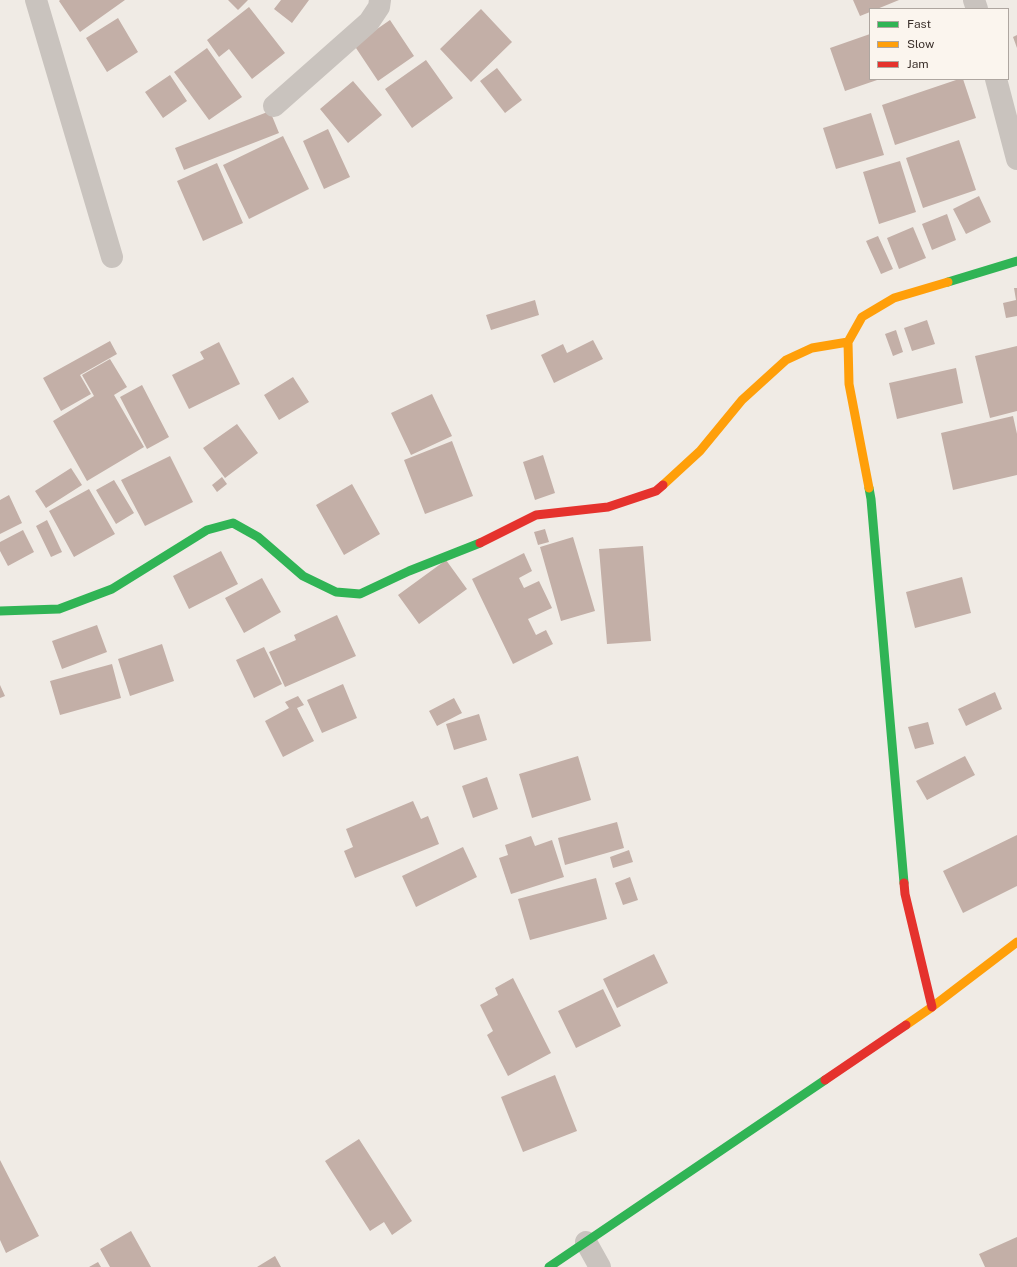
<!DOCTYPE html>
<style>
body{margin:0}
#map{position:relative;width:1017px;height:1267px;overflow:hidden;background:#f0ebe5;font-family:"Public Sans",sans-serif}
canvas{display:block}
.legend{position:absolute;left:869px;top:8px;width:140px;height:72px;box-sizing:border-box;background:#fbf5ee;border:1px solid #aea6a0;margin:0;padding:5px 7px;list-style:none;font-size:12px;color:#3b302b}
.legend li{display:flex;align-items:center;gap:8px;height:20px}
.legend b{width:20px;border:1px solid #aea6a0}
</style>
<div id="map">
<canvas width="1017" height="1267"></canvas>
<ul class="legend">
<li><b style="height:5px;background:#30b455"></b>Fast</li>
<li><b style="height:5px;background:#ff9f0a"></b>Slow</li>
<li><b style="height:5px;background:#e5322d"></b>Jam</li>
</ul>
</div>
<script>
const ctx = document.querySelector('canvas').getContext('2d');
ctx.lineJoin = 'round';
function paint(path, color) { ctx.fillStyle = color; ctx.fill(path, 'evenodd'); }
function strokePath(path, color, width, dash) { ctx.strokeStyle = color; ctx.lineWidth = width; ctx.lineCap = dash ? 'butt' : 'round'; ctx.setLineDash(dash || []); ctx.stroke(path); }
paint(new Path2D(`
 M 60,0 L 125,0 L 80,32 L 59,1 Z
 M 228,0 L 248,0 L 238,10 Z
 M 281,0 L 309,0 L 292,23 L 274,9 Z
 M 853,0 L 899,0 L 877,9 L 870,9 L 870,12 L 860,16 Z
 M 249,7 L 285,53 L 252,79 L 229,49 L 219,57 L 207,40 Z
 M 481,9 L 512,42 L 471,82 L 440,49 Z
 M 118,18 L 138,52 L 107,72 L 86,38 Z
 M 390,20 L 414,56 L 378,81 L 354,45 Z
 M 870,34 L 870,79 L 880,79 L 845,91 L 830,48 Z
 M 1017,35 L 1017,48 L 1013,37 Z
 M 207,48 L 242,97 L 209,120 L 174,72 Z
 M 426,60 L 453,98 L 412,128 L 385,89 Z
 M 497,68 L 522,100 L 505,113 L 480,81 Z
 M 170,75 L 187,101 L 163,118 L 145,92 Z
 M 959,79 L 963,79 L 976,118 L 895,145 L 882,105 Z
 M 353,81 L 382,115 L 348,143 L 320,109 Z
 M 270,111 L 279,133 L 184,170 L 175,148 Z
 M 871,113 L 884,155 L 836,169 L 823,128 Z
 M 328,129 L 350,177 L 324,189 L 303,141 Z
 M 283,136 L 309,189 L 249,219 L 223,165 Z
 M 959,140 L 976,190 L 923,208 L 906,158 Z
 M 900,161 L 916,212 L 879,224 L 863,172 Z
 M 217,163 L 243,223 L 203,241 L 177,181 Z
 M 979,196 L 991,222 L 966,234 L 953,209 Z
 M 947,214 L 956,240 L 932,250 L 922,224 Z
 M 913,227 L 926,258 L 899,269 L 887,238 Z
 M 878,236 L 893,269 L 881,274 L 866,241 Z
 M 1014,288 L 1017,288 L 1017,316 L 1006,318 L 1003,303 L 1016,300 Z
 M 535,300 L 539,315 L 491,330 L 486,315 Z
 M 927,320 L 935,344 L 912,351 L 904,328 Z
 M 896,330 L 903,352 L 893,356 L 885,334 Z
 M 593,340 L 603,359 L 554,383 L 541,355 L 563,344 L 567,353 Z
 M 110,341 L 117,354 L 80,375 L 91,394 L 61,411 L 43,378 Z
 M 219,342 L 240,384 L 189,409 L 172,375 L 204,359 L 200,352 Z
 M 1017,346 L 1017,411 L 990,418 L 975,356 Z
 M 110,359 L 127,387 L 114,395 L 144,447 L 87,481 L 53,421 L 94,396 L 82,375 Z
 M 956,368 L 963,403 L 897,419 L 889,383 Z
 M 293,377 L 309,402 L 279,420 L 264,395 Z
 M 142,385 L 169,437 L 147,449 L 120,397 Z
 M 432,394 L 452,436 L 411,455 L 391,413 Z
 M 1013,416 L 1017,434 L 1017,475 L 953,490 L 941,433 Z
 M 237,424 L 258,453 L 225,478 L 203,448 Z
 M 452,441 L 473,496 L 425,514 L 404,460 Z
 M 543,455 L 555,493 L 535,500 L 523,462 Z
 M 170,456 L 193,502 L 145,526 L 121,480 Z
 M 71,468 L 82,485 L 46,508 L 35,491 Z
 M 222,477 L 227,484 L 217,492 L 212,485 Z
 M 114,480 L 134,513 L 116,524 L 96,490 Z
 M 352,484 L 380,534 L 344,555 L 316,505 Z
 M 89,489 L 115,534 L 74,557 L 49,511 Z
 M 9,495 L 22,523 L 0,534 L 0,500 Z
 M 47,520 L 62,552 L 51,557 L 36,526 Z
 M 545,529 L 549,542 L 538,545 L 534,532 Z
 M 23,530 L 34,552 L 8,566 L 0,551 L 0,542 Z
 M 573,537 L 595,611 L 561,621 L 540,547 Z
 M 643,546 L 651,641 L 607,644 L 599,549 Z
 M 221,551 L 238,584 L 189,609 L 173,576 Z
 M 524,553 L 532,571 L 519,578 L 524,588 L 539,581 L 552,608 L 528,619 L 536,635 L 546,630 L 553,644 L 513,664 L 472,579 Z
 M 446,560 L 467,589 L 419,624 L 398,595 Z
 M 962,577 L 971,613 L 915,628 L 906,592 Z
 M 262,578 L 281,612 L 244,633 L 225,598 Z
 M 337,615 L 356,656 L 285,687 L 269,652 L 296,640 L 294,635 Z
 M 97,625 L 107,652 L 62,669 L 52,641 Z
 M 162,644 L 174,681 L 130,696 L 118,659 Z
 M 264,647 L 282,684 L 254,698 L 236,660 Z
 M 112,664 L 121,698 L 60,715 L 50,681 Z
 M 343,684 L 357,718 L 322,733 L 307,700 Z
 M 0,685 L 5,696 L 0,698 Z
 M 995,692 L 1002,709 L 966,726 L 958,709 Z
 M 298,696 L 304,705 L 297,708 L 314,741 L 283,757 L 265,721 L 289,708 L 285,702 Z
 M 454,698 L 462,713 L 437,726 L 429,711 Z
 M 479,714 L 487,740 L 454,750 L 446,724 Z
 M 928,722 L 934,744 L 915,749 L 908,727 Z
 M 578,756 L 591,800 L 532,818 L 519,774 Z
 M 965,756 L 975,775 L 927,800 L 916,781 Z
 M 487,777 L 498,809 L 473,818 L 462,786 Z
 M 413,801 L 421,819 L 428,816 L 439,844 L 355,878 L 344,851 L 353,847 L 346,829 Z
 M 617,822 L 624,848 L 565,865 L 558,838 Z
 M 1017,835 L 1017,886 L 963,913 L 943,871 Z
 M 531,836 L 535,846 L 552,840 L 564,877 L 511,894 L 499,858 L 508,855 L 505,845 Z
 M 463,847 L 477,877 L 416,907 L 402,876 Z
 M 629,850 L 633,862 L 613,868 L 610,857 Z
 M 630,877 L 638,900 L 623,905 L 615,883 Z
 M 596,878 L 607,919 L 530,940 L 518,899 Z
 M 654,954 L 668,983 L 617,1008 L 603,979 Z
 M 513,978 L 551,1053 L 508,1076 L 487,1035 L 493,1031 L 480,1005 L 498,995 L 495,988 Z
 M 603,989 L 621,1026 L 576,1048 L 558,1011 Z
 M 555,1075 L 577,1131 L 523,1152 L 501,1097 Z
 M 359,1139 L 412,1221 L 392,1235 L 384,1222 L 370,1231 L 325,1161 Z
 M 0,1160 L 39,1236 L 6,1253 L 0,1240 Z
 M 131,1231 L 151,1267 L 110,1267 L 100,1249 Z
 M 1017,1237 L 1017,1267 L 985,1267 L 979,1254 Z
 M 275,1256 L 281,1267 L 257,1267 Z
 M 98,1262 L 101,1267 L 89,1267 Z`), '#c3afa7');
strokePath(new Path2D(`
 M 36,0 L 112,257
 M 974,0 L 977,9
 M 996,79 L 1017,159
 M 274,106 L 369,22 L 379,7 L 380,0
 M 586,1242 L 600,1267`), '#c9c3be', 22);
strokePath(new Path2D(`
 M 948,282 L 1017,261
 M 869,488 L 871,499 L 904,883
 M 0,611 L 59,609 L 112,589 L 207,530 L 233,523 L 258,537 L 303,576 L 336,592 L 360,594 L 409,571 L 480,543
 M 549,1267 L 825,1080`), '#30b455', 9);
strokePath(new Path2D(`
 M 663,485 L 700,451 L 742,400 L 786,360 L 812,348 L 848,342
 M 869,488 L 849,384 L 848,342 L 862,317 L 894,298 L 948,282
 M 906,1025 L 932,1007 L 1017,942`), '#ff9f0a', 9);
strokePath(new Path2D(`
 M 480,543 L 536,515 L 608,507 L 656,491 L 663,485
 M 904,883 L 905,894 L 932,1007
 M 825,1080 L 906,1025`), '#e5322d', 9);
</script>
